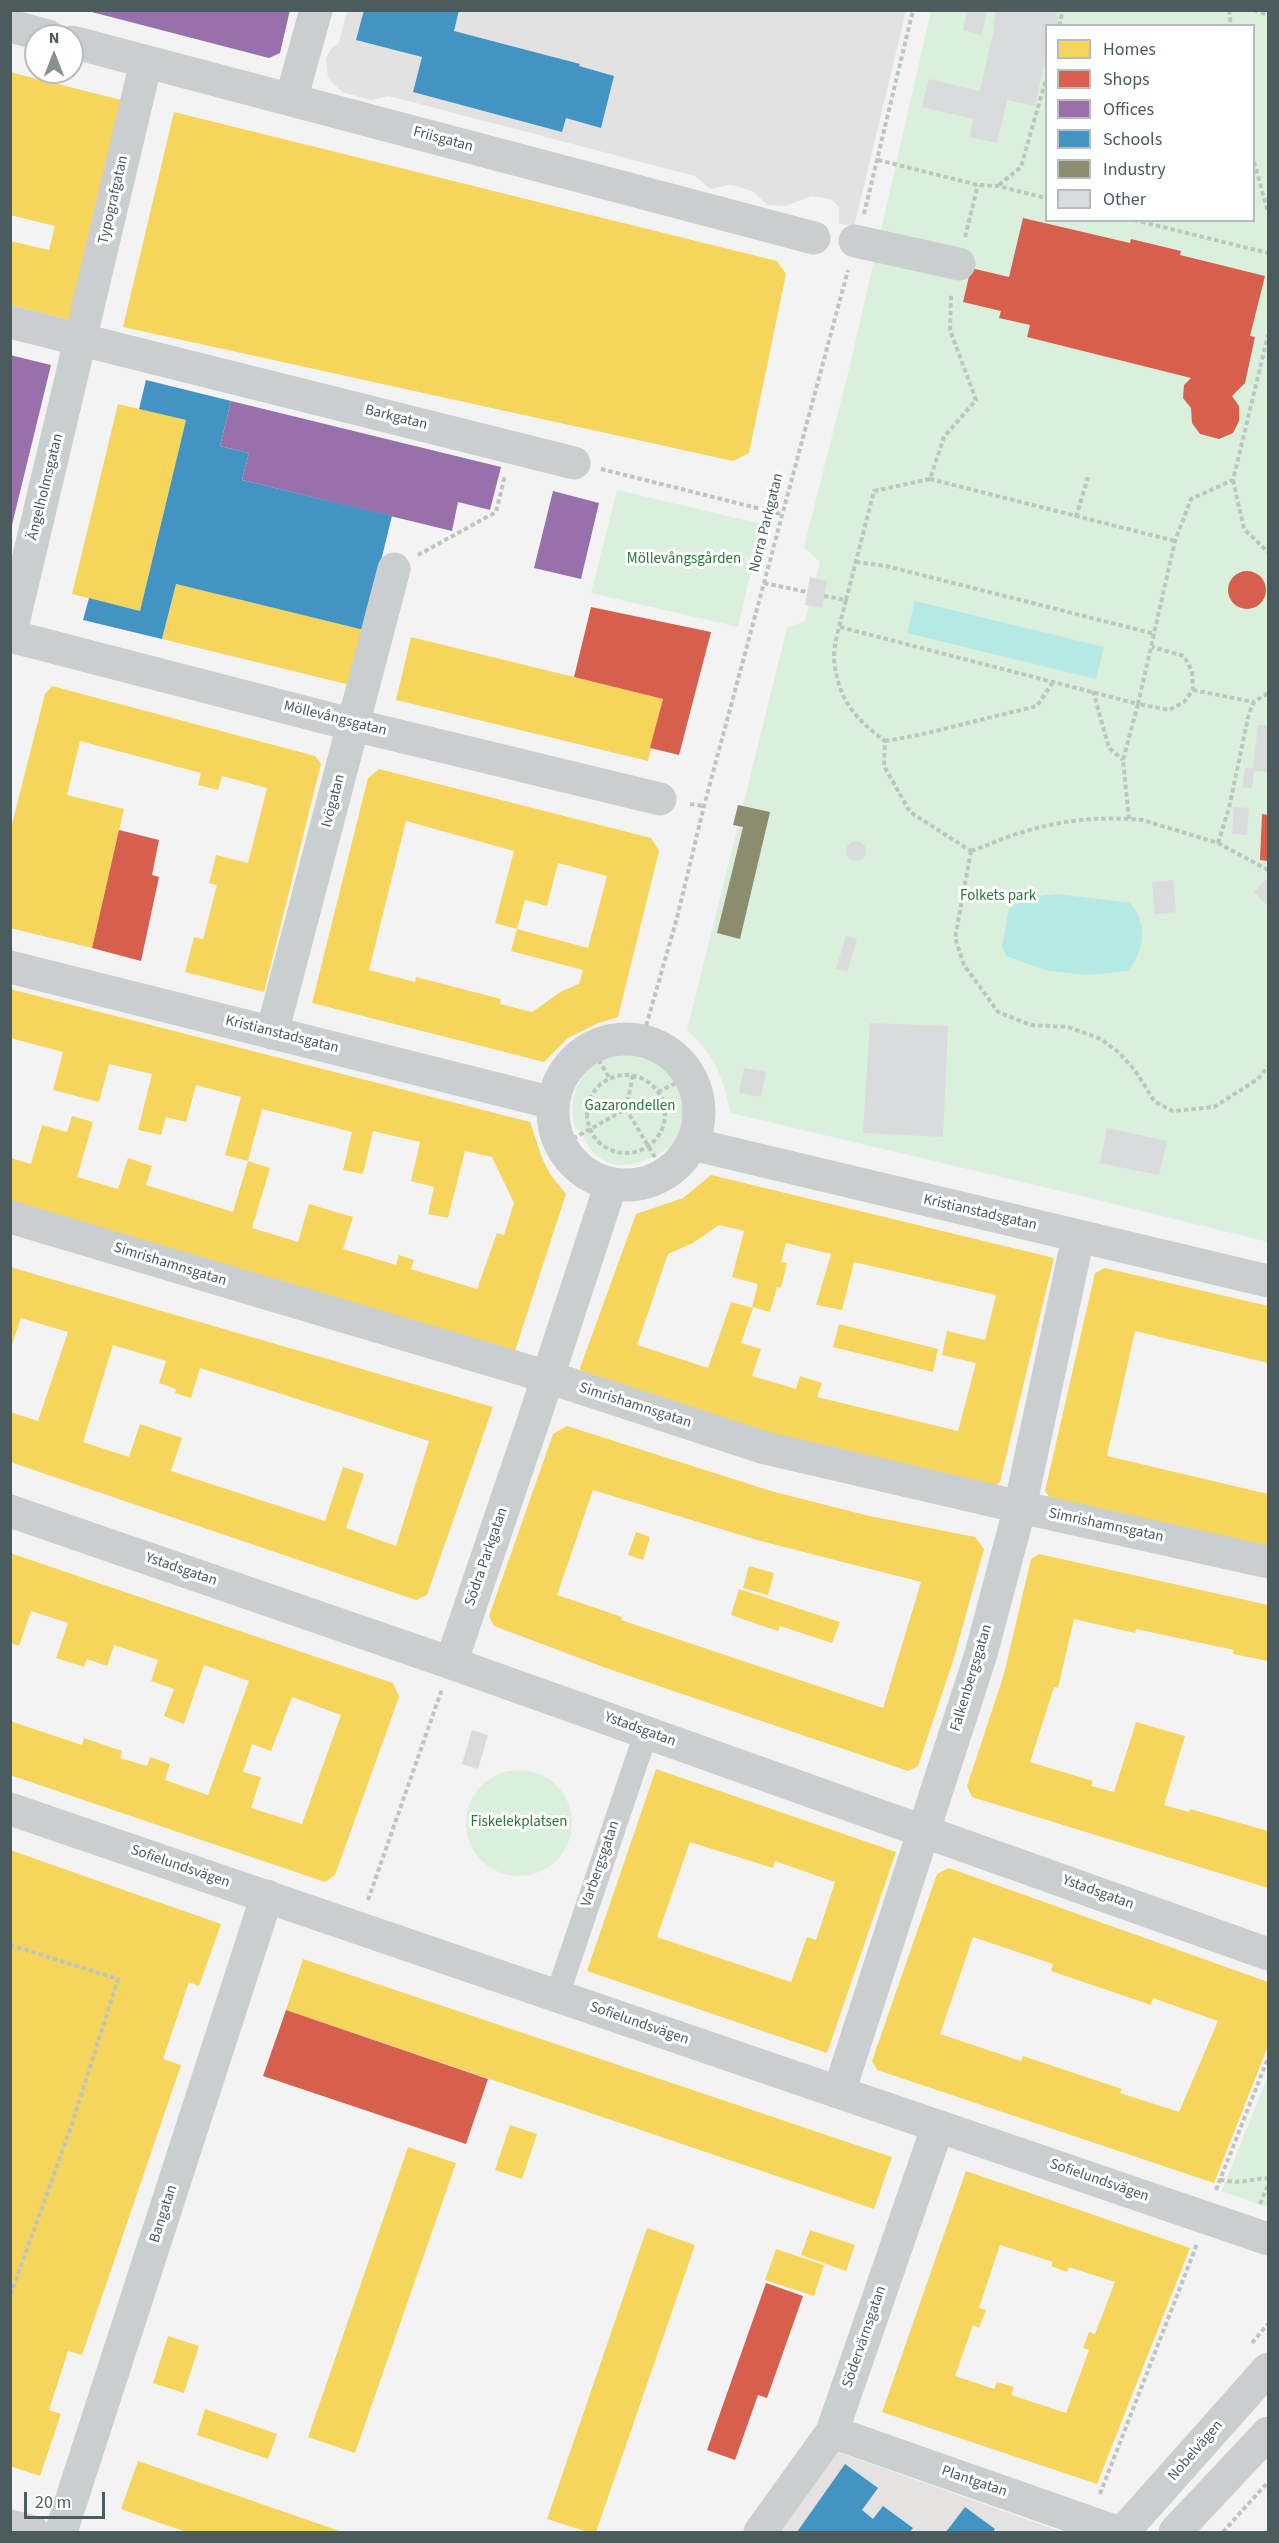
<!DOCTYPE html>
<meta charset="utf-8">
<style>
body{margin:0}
#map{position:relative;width:1279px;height:2543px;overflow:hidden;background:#f4f3f3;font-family:"Source Sans 3",sans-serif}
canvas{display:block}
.frame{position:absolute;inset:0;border:12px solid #4c5b5e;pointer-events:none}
.legend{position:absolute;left:1045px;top:24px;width:210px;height:198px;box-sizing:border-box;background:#fff;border:2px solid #b7bdbf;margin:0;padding:8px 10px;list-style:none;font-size:18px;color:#4c5b5e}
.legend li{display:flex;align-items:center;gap:12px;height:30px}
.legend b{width:30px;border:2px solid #b7bdbf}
.north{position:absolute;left:24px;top:24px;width:60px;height:60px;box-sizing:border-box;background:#fff;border:2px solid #b7bdbf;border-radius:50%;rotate:0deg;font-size:16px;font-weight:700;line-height:24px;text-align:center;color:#4c5b5e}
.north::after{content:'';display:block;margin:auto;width:21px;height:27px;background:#879092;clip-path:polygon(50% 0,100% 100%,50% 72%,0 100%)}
.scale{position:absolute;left:24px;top:2492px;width:81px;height:27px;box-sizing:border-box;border:3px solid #4c5b5e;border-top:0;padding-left:8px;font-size:18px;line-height:21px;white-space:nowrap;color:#4c5b5e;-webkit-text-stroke:4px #fff;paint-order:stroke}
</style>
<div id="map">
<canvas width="1279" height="2543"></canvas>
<div class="frame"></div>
<ul class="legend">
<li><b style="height:16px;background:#f6d55c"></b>Homes</li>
<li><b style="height:16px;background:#d6604d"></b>Shops</li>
<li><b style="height:16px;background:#9970ab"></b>Offices</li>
<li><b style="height:16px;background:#4393c3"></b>Schools</li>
<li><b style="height:16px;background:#8c8c6e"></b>Industry</li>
<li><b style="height:16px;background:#dadbdc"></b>Other</li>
</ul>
<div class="north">N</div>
<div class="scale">20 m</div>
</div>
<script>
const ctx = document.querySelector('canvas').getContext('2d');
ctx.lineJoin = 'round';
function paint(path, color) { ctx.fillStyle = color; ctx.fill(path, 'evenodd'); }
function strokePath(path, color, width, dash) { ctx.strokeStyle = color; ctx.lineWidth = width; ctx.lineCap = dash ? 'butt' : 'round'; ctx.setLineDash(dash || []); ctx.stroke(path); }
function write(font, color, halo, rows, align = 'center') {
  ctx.font = font + ' "Source Sans 3",sans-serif'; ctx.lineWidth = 6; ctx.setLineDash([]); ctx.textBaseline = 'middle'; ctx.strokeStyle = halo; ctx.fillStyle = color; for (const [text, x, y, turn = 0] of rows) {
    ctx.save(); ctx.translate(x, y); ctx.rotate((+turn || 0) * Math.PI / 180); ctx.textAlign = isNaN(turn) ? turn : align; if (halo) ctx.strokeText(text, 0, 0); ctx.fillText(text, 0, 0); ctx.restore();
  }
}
paint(new Path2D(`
 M 835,2451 L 1059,2531 L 777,2532 Z`), '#e4e3e1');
paint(new Path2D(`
 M 347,11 L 906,11 L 854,227 L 839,223 L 839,207 L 831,199 L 811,196 L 786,206 L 767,205 L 754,192 L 737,186 L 729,185 L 710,189 L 695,176 L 389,96 L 371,100 L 342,92 L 328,78 L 326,58 L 331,49 L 339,43 Z`), '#e2e2e3');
paint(new Path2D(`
 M 931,11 L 1268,11 L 1268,1242 L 1090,1198 L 731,1113 C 722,1077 716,1055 687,1031 L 787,628 L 805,621 L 820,562 L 804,547 L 851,361 ZM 1046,26 L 1254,26 L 1254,220 L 1046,220 Z
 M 617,490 L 762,524 L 738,627 L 591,593 Z
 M 629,1050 C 654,1050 670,1062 681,1084 L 683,1083 C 696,1104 685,1130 672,1148 L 668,1148 C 646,1163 613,1176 591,1150 C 586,1144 585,1133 576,1128 C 562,1091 591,1052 629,1050 Z
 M466 1823a53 53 0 1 1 106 0a53 53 0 1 1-106 0Z
 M 1268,2075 L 1268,2208 L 1222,2191 Z`), '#dbefdd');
paint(new Path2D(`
 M 915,601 L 1104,647 L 1096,679 L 907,633 Z
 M 1057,894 L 1130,903 C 1149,925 1144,949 1128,971 L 1089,975 L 1049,971 L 1006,956 L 1002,946 L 1009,909 L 1023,898 Z`), '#b4e9e5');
paint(new Path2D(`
 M 10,72 L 125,101 L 70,320 L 10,305 L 10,241 L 49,250 L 55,226 L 10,215 Z
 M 174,112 L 777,261 L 786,274 L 749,453 L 733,461 L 123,327 Z
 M 118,404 L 186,420 L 140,611 L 72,594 Z
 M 176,584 L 364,630 L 350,685 L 162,639 Z
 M 411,637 L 663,699 L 648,761 L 396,700 Z
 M 52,686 L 315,756 L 321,764 L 264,992 L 185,972 L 194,937 L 203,939 L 217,885 L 209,883 L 216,855 L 248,863 L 267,788 L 222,776 L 218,790 L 198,785 L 201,773 L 80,741 L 67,795 L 124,809 L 92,948 L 10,928 L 10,832 L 45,694 Z
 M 379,769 L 651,838 L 659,851 L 618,1017 L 596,1024 L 568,1038 L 544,1062 L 312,1003 L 368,778 ZM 406,821 L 514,851 L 495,923 L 517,929 L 525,900 L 547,906 L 558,863 L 607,876 L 588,948 L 517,929 L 511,951 L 583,970 L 579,984 L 562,991 L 532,1012 L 500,1004 L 501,999 L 416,977 L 415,982 L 369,970 Z
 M 10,989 L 530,1122 L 542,1158 L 550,1174 L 566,1194 L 513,1357 L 10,1208 L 10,1158 L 31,1164 L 42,1125 L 67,1132 L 72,1116 L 93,1122 L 77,1177 L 118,1189 L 128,1158 L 152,1166 L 146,1185 L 233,1212 L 248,1161 L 270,1168 L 252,1228 L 298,1242 L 309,1204 L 353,1217 L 343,1249 L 396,1265 L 399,1255 L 414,1260 L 411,1269 L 477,1289 L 497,1233 L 504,1235 L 514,1203 L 492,1157 L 465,1151 L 448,1218 L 428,1214 L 434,1187 L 411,1181 L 420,1142 L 373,1131 L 363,1174 L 343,1170 L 352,1132 L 262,1109 L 248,1161 L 225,1155 L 241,1097 L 196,1085 L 186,1122 L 166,1117 L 161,1135 L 138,1130 L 152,1074 L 109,1064 L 99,1102 L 53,1090 L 63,1052 L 10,1038 Z
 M 711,1175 L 1054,1258 L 1000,1482 L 992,1489 L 804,1446 L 585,1377 L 580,1368 L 636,1214 L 683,1198 ZM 719,1225 L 744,1231 L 732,1277 L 758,1284 L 752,1307 L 770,1312 L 777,1287 L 781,1288 L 787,1263 L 781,1262 L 786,1243 L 831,1254 L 816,1305 L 842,1310 L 854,1262 L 996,1295 L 985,1340 L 947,1331 L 942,1355 L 976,1363 L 958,1431 L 817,1397 L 822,1383 L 800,1376 L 796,1389 L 752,1376 L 761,1349 L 741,1343 L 753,1308 L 731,1302 L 708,1368 L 637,1345 L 668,1254 L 693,1243 Z
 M 10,1267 L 493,1407 L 427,1595 L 416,1600 L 10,1462 L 10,1412 L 38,1421 L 68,1332 L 21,1318 L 10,1350 ZM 113,1345 L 166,1361 L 159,1383 L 176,1389 L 175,1393 L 191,1398 L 200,1368 L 429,1441 L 396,1546 L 346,1528 L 364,1474 L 343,1467 L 325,1521 L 171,1471 L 182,1438 L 140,1424 L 129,1457 L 83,1442 Z
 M 1105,1268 L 1268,1306 L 1268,1363 L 1135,1331 L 1107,1456 L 1268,1494 L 1268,1549 L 1053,1502 L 1045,1491 L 1095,1273 Z
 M 839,1324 L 938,1349 L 933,1372 L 833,1347 Z
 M 567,1426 L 771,1491 L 865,1515 L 975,1537 L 984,1549 L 954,1658 L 918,1766 L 908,1771 L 606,1668 L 494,1626 L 489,1616 L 553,1434 ZM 593,1490 L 757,1540 L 921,1582 L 883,1708 L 621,1620 L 622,1617 L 557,1595 Z
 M 636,1532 L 650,1537 L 643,1560 L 628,1555 Z
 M 10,1553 L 393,1683 L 399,1697 L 335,1875 L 325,1882 L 10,1775 L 10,1721 L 82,1745 L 84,1738 L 122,1751 L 120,1758 L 147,1766 L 150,1757 L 170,1764 L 165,1780 L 208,1795 L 249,1681 L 204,1665 L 184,1724 L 164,1716 L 174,1689 L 151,1681 L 158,1660 L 114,1645 L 107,1666 L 87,1659 L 84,1667 L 56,1658 L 68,1623 L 31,1611 L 19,1646 L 10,1643 ZM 292,1697 L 341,1715 L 302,1824 L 251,1808 L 261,1777 L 243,1772 L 252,1744 L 271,1751 Z
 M 1039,1554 L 1268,1605 L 1268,1661 L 1233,1654 L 1234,1650 L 1136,1629 L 1135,1633 L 1074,1619 L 1058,1688 L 1054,1687 L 1030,1762 L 1093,1781 L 1091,1786 L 1114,1792 L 1136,1722 L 1185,1736 L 1164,1805 L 1189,1812 L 1190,1809 L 1268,1831 L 1268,1888 L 972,1797 L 967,1786 L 1004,1674 L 1031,1559 Z
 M 749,1566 L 774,1573 L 768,1595 L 743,1588 Z
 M 739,1589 L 840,1622 L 832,1643 L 780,1626 L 778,1631 L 731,1615 Z
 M 656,1769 L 896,1852 L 827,2053 L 587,1971 ZM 690,1842 L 773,1868 L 775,1861 L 835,1882 L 816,1940 L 807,1937 L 791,1982 L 657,1937 Z
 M 10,1850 L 221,1924 L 199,1986 L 189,1982 L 163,2059 L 181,2065 L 82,2355 L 68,2351 L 49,2410 L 61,2414 L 40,2476 L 10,2466 Z
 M 949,1868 L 1268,1982 L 1268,2046 L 1214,2183 L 877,2070 L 872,2061 L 937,1874 ZM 973,1937 L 1053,1964 L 1051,1971 L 1151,2005 L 1153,1998 L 1218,2021 L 1179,2112 L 1120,2093 L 1122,2089 L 1023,2056 L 1021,2061 L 940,2034 Z
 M 303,1959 L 892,2157 L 874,2209 L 286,2010 Z
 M 510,2125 L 537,2134 L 522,2179 L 495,2170 Z
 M 408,2147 L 456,2163 L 355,2453 L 308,2437 Z
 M 966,2171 L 1190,2248 L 1097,2484 L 882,2412 ZM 1000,2245 L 1053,2262 L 1051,2266 L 1067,2272 L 1069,2267 L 1115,2282 L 1095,2334 L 1089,2332 L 1083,2348 L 1089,2350 L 1066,2413 L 1011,2395 L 1014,2387 L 997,2382 L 994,2389 L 955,2376 L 973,2325 L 979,2328 L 986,2310 L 979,2308 Z
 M 647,2228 L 695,2245 L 596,2532 L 588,2532 L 547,2519 Z
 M 810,2230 L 855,2245 L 846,2271 L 801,2255 Z
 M 776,2249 L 824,2265 L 814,2296 L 765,2280 Z
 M 168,2336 L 199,2346 L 184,2393 L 153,2383 Z
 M 205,2409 L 277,2434 L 268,2459 L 197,2435 Z
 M 138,2461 L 342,2532 L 187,2532 L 160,2523 L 121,2509 Z`), '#f6d55c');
paint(new Path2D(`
 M 1023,218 L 1130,243 L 1131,239 L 1181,251 L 1180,255 L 1265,276 L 1250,336 L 1255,337 L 1245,383 L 1232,396 L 1239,406 L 1239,421 L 1233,433 L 1219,439 L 1200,434 L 1192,423 L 1191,408 L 1183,398 L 1184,385 L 1191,378 L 1027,337 L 1030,325 L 999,318 L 1001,311 L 963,302 L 971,268 L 1009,277 Z
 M1228 590a19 19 0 1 1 38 0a19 19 0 1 1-38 0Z
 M 591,607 L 711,632 L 679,755 L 650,748 L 663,699 L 574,677 Z
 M 1262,814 L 1268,815 L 1268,861 L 1260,860 Z
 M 119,830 L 159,840 L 152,875 L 159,877 L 141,961 L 92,948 Z
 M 286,2010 L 488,2079 L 466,2144 L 263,2076 Z
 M 766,2283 L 803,2296 L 767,2398 L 758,2395 L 735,2460 L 707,2450 Z`), '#d6604d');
paint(new Path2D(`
 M 84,10 L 290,10 L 280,53 L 269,58 Z
 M 10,355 L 51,365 L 11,529 L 10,529 Z
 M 231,401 L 501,467 L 490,510 L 458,502 L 452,531 L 242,480 L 249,453 L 220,446 Z
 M 553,491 L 599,503 L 581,579 L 534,568 Z`), '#9970ab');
paint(new Path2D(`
 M 364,10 L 459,10 L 454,31 L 580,64 L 579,66 L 614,76 L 601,128 L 566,118 L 562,132 L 413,92 L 422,57 L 356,40 Z
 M 146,380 L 231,401 L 220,446 L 249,453 L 242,480 L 392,516 L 364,630 L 176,584 L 162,639 L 83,620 L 89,598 L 140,611 L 186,420 L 139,409 Z
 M 845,2464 L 878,2488 L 862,2510 L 873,2519 L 883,2506 L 913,2528 L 910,2532 L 797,2532 Z
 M 965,2507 L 995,2529 L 993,2532 L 946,2532 Z`), '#4393c3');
paint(new Path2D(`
 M 738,805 L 770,812 L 740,939 L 717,933 L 743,827 L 733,825 Z`), '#8c8c6e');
paint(new Path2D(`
 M 967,10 L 987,10 L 982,35 L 963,30 Z
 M 989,10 L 1046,10 L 1059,13 L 1056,26 L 1046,26 L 1046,55 L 1035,106 L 1007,100 L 997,143 L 970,137 L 973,119 L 922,107 L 929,79 L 980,91 L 995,25 L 993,25 L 996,13 Z
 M 810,577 L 827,581 L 822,608 L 805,605 Z
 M 1258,725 L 1268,725 L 1268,772 L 1254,771 L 1252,788 L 1242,788 L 1245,768 L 1253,768 Z
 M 1234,807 L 1249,808 L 1247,835 L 1232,834 Z
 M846 851a10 10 0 1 1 20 0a10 10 0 1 1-20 0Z
 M 1268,877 L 1268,906 L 1254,892 Z
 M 1173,880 L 1176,912 L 1155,914 L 1152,882 Z
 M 846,936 L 857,939 L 847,972 L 836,969 Z
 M 870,1023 L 948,1026 L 943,1137 L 863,1133 Z
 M 744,1068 L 766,1072 L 761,1097 L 739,1093 Z
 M 1107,1128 L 1167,1141 L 1159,1175 L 1100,1163 Z
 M 472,1730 L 488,1735 L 478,1769 L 462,1764 Z`), '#dadbdc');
strokePath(new Path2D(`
 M 1229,10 L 1231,26
 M 1254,10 L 1268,15
 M 1059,26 L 1063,10
 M 878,160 L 978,185 L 998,186 L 1046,198
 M 1254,162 L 1268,212
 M 999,185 L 1021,167 L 1046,79
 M 864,214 L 913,10
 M 1134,220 L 1268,253
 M 965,237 L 978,185
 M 601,469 L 781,514
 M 930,479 L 1175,541
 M 1233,480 L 1244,529 L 1268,552
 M 1076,517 L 1088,477
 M 418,555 L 496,512 L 505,475
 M 856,562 L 886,566 L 1155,634
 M 764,583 L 807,592
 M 824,596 L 846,600 C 842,617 833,644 834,660 C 838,699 855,719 885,741 L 884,766 L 910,812 L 971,851
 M 846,600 L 874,491 L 930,479 L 944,437 L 976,400 L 950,330 L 951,293
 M 840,627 L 1138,704 L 1175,541 L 1191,499 L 1233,480 L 1268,335
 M 1193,690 L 1254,702
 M 1093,691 L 1109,748 L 1123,760
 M 885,741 L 919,735 L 1037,706 L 1053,682
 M 690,804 L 704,806
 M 1129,819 L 1123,760 L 1138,704 L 1169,710 L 1184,702 L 1193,690 L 1192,671 L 1184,656 L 1152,647
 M 1218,843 L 1229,808 L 1249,713 L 1254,702 L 1268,693
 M 971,851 L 955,938 L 964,965 L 998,1012 L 1031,1025 L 1068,1027 L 1101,1039 L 1118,1052 L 1134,1069 L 1155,1102 L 1173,1111 L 1214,1107 L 1258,1079 L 1268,1066
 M 971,851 C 989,845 1005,837 1023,832 C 1061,820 1102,816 1142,820 L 1218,843 L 1268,870
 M 642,1040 L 677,918 L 704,806 L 848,270
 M 591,1047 L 610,1079
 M587 1114a39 39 0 1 1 78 0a39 39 0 1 1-78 0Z
 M 658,1092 L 690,1076
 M 626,1109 L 633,1075
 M 560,1146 L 626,1109 L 665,1174
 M 368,1900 L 442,1689
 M 10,1945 L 118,1979 L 71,2127 L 10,2296
 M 1220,2180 L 1236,2182 L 1268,2178
 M 1216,2190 L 1268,2058
 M 1260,2204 L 1268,2185
 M 1252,2343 L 1268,2324
 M 1100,2494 L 1197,2244
 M 1223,2532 L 1268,2482`), '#bcc6c0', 4, [4.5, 3]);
strokePath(new Path2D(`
 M 557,1996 L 646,1733`), '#cbcecf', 24);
strokePath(new Path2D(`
 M 10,26 L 48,36
 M 72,42 L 814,238
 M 291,100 L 316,10
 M 855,241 L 959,264
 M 10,322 L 574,463
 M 10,636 L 354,725 L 660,799
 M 10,636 L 146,62
 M 10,967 L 553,1103
 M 272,1033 L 394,569
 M553 1112a73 73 0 1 1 146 0a73 73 0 1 1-146 0Z
 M 692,1144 L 1268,1281
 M 10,1217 L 548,1377 L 765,1448 L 1020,1507 L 1268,1562
 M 10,1511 L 451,1663 L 1268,1954
 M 451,1663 L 534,1419 L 611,1184
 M 10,1809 L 1268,2239
 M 839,2092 L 981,1654 L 1020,1507 L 1074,1256
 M 832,2432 L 1117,2532
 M 10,2526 L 33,2532
 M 61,2532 L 267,1896
 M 760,2532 L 832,2432 L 938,2126`), '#cbcecf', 33);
strokePath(new Path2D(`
 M 1123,2532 L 1268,2369
 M 1175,2532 L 1268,2433`), '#cbcecf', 33);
write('15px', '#4c5b5e', '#fff', [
 ["Friisgatan",443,140,15],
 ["Typografgatan",114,200,-77],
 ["Barkgatan",396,418,14],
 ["Ängelholmsgatan",46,487,-76],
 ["Norra Parkgatan",767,523,-76],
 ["Möllevångsgatan",335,719,14],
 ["Ivögatan",334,801,-75],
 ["Kristianstadsgatan",282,1035,14],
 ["Kristianstadsgatan",980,1213,13],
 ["Simrishamnsgatan",170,1265,17],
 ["Simrishamnsgatan",635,1406,18],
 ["Simrishamnsgatan",1106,1526,12],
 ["Södra Parkgatan",487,1557,-71],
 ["Ystadsgatan",181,1570,19],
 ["Falkenbergsgatan",972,1678,-73],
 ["Ystadsgatan",640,1730,20],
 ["Varbergsgatan",601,1864,-71],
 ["Sofielundsvägen",180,1867,19],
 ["Ystadsgatan",1098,1893,20],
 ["Sofielundsvägen",639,2024,19],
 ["Sofielundsvägen",1099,2181,19],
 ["Bangatan",164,2214,-72],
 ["Södervärnsgatan",865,2337,-71],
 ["Nobelvägen",1196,2451,-49],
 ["Plantgatan",974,2482,19]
]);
write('15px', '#227a36', '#fff', [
 ["Möllevångsgården",684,560],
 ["Folkets park",998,897],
 ["Gazarondellen",630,1107],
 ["Fiskelekplatsen",519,1823]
]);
</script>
